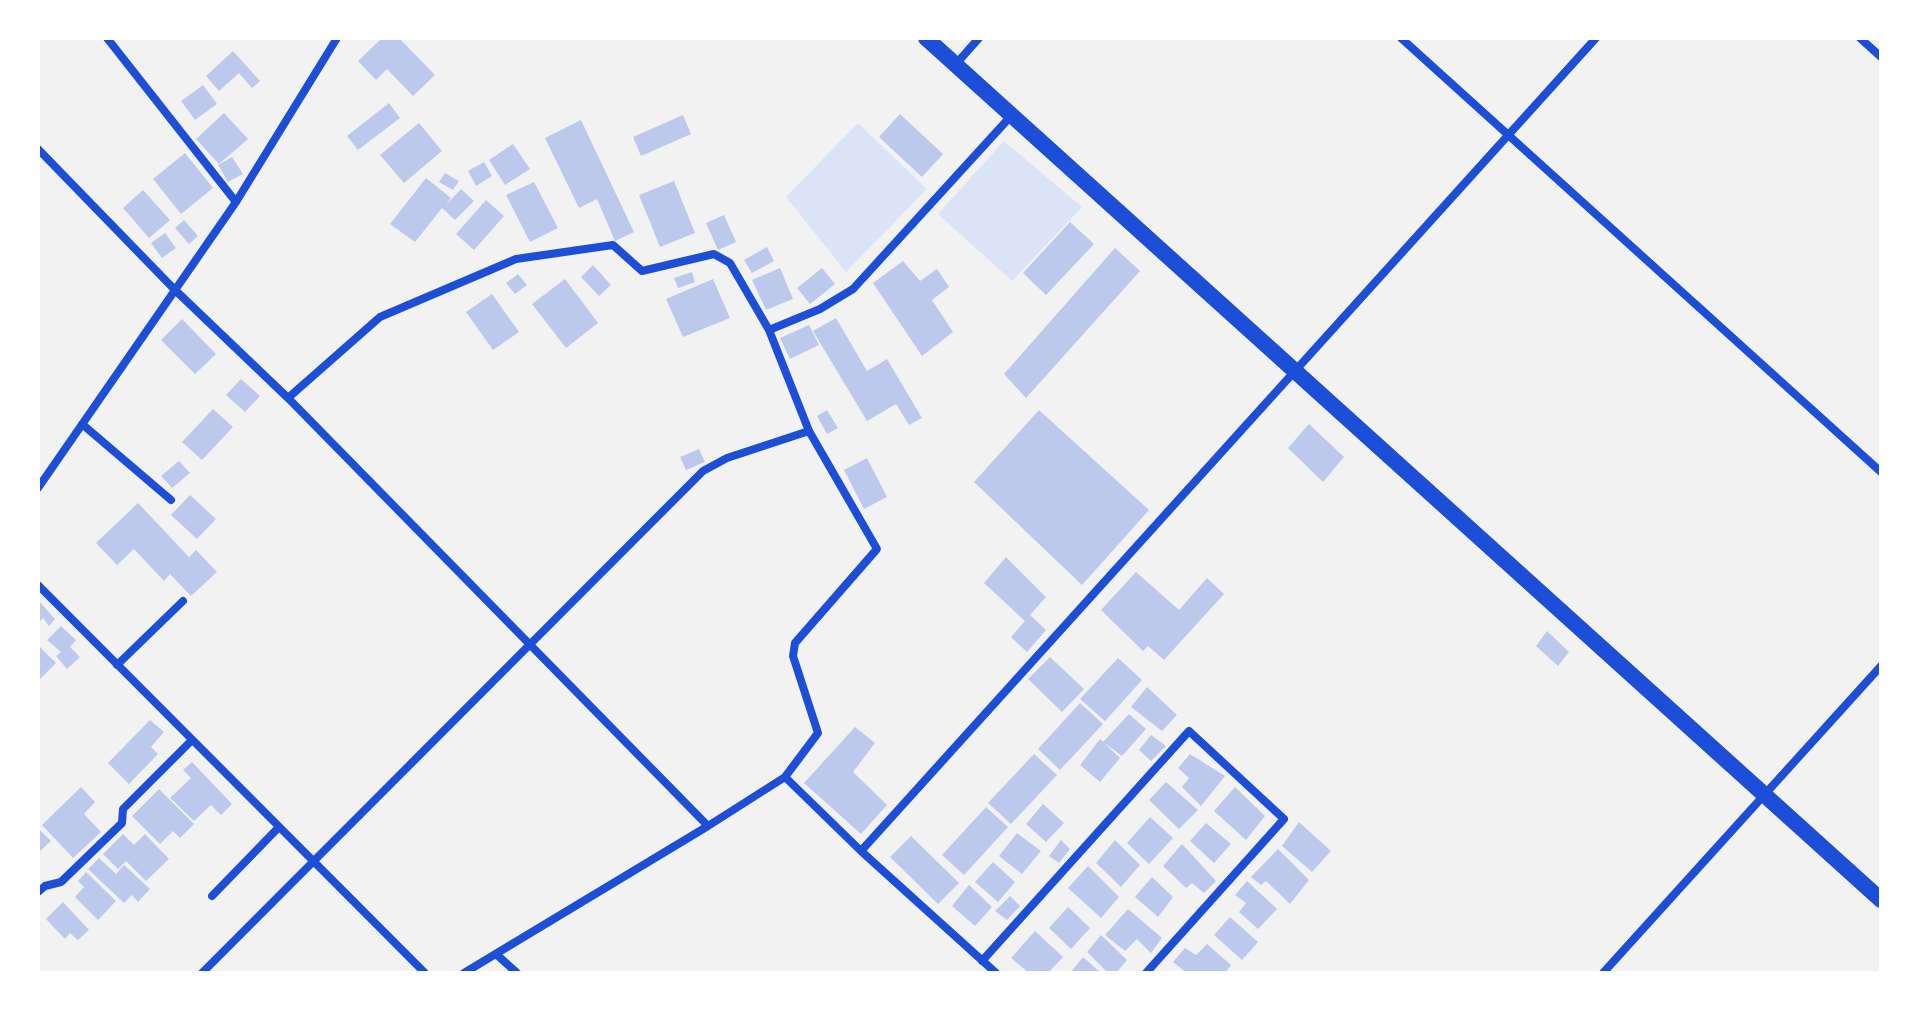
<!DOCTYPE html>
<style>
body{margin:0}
#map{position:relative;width:1919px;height:1011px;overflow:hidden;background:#f2f2f2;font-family:Poppins,sans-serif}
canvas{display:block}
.frame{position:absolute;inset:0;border:40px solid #fff;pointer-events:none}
</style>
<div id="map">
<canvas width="1919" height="1011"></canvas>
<div class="frame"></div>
</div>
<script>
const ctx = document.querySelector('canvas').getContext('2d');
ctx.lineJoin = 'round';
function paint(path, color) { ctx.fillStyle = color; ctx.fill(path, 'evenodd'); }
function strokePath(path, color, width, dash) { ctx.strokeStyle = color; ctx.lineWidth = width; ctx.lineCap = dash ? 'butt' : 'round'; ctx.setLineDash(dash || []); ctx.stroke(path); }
paint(new Path2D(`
 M 858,123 L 927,189 L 846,272 L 786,197 Z
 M 1004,141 L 1082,207 L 1012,281 L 938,214 Z`), '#dbe4f7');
paint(new Path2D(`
 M 382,38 L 399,38 L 435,75 L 413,96 L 387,69 L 376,80 L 358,61 Z
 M 233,51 L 260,81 L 252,88 L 239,73 L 219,91 L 206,76 Z
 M 203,85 L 217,104 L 195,120 L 181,101 Z
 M 389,103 L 400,118 L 358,150 L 347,136 Z
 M 224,113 L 248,139 L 219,164 L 196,139 Z
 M 900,114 L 943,154 L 922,177 L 879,137 Z
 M 683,115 L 691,134 L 641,156 L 633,137 Z
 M 581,120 L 634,232 L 615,241 L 597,199 L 579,208 L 545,138 Z
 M 419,123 L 442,151 L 404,183 L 380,155 Z
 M 513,144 L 530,169 L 505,185 L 489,160 Z
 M 185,153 L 213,188 L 181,214 L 153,179 Z
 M 232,157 L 243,174 L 228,182 L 218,165 Z
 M 484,162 L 492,176 L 476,186 L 468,171 Z
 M 445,173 L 459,181 L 453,190 L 439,182 Z
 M 426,178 L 451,198 L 446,205 L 461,189 L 474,201 L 455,220 L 442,208 L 415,242 L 390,224 Z
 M 674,181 L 695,233 L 660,247 L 639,195 Z
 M 534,182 L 558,228 L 530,242 L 506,195 Z
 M 143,190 L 170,220 L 149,238 L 123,208 Z
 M 486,200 L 504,216 L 474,250 L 456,234 Z
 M 724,215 L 736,242 L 718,250 L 706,223 Z
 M 184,220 L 198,236 L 189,244 L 175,228 Z
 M 1070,222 L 1094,244 L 1046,295 L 1023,273 Z
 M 165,233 L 176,248 L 162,258 L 151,243 Z
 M 767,247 L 774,261 L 752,273 L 744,260 Z
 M 1115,248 L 1140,271 L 1026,398 L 1004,374 Z
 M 903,261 L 920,281 L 937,269 L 949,287 L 932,300 L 953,332 L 922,356 L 873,283 Z
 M 593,265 L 611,285 L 599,296 L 581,277 Z
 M 780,268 L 793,299 L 766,310 L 752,280 Z
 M 822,268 L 835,284 L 810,304 L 797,288 Z
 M 692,272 L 695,282 L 678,288 L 674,278 Z
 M 518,274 L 527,285 L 515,294 L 506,283 Z
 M 565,279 L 598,323 L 566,348 L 532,304 Z
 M 713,279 L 730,318 L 683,337 L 666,299 Z
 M 492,294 L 519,332 L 493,350 L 466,312 Z
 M 836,318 L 867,371 L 887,359 L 922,418 L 909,425 L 896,404 L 867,421 L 813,331 Z
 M 182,319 L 216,354 L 195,374 L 161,340 Z
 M 809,325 L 819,345 L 790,359 L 780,338 Z
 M 241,379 L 260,396 L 245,412 L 226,395 Z
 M 213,409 L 233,427 L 202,460 L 182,442 Z
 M 827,410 L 838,428 L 827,434 L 817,416 Z
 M 1039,410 L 1149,510 L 1082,585 L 974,482 Z
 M 1309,424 L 1344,457 L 1323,482 L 1288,448 Z
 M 699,449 L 705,462 L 686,470 L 680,457 Z
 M 867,458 L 887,497 L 864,509 L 844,470 Z
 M 179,461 L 190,473 L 172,488 L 161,476 Z
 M 190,495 L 216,519 L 197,539 L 171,515 Z
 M 138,503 L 189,557 L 196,550 L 217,572 L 191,596 L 170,574 L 164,581 L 134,549 L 117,565 L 96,543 Z
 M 1006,557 L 1046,597 L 1030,615 L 1046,630 L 1027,652 L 1011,637 L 1025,621 L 984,583 Z
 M 1136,572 L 1179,610 L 1207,578 L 1224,594 L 1164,660 L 1148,646 L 1143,651 L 1101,610 Z
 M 38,600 L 55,619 L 49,626 L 43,618 L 38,623 Z
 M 61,626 L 76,640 L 70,647 L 80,657 L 67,669 L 56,656 L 61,652 L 47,640 Z
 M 1547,631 L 1569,652 L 1558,666 L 1536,646 Z
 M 38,645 L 56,663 L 38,681 Z
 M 1050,657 L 1084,689 L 1062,712 L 1028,679 Z
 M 1118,658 L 1142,680 L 1105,721 L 1080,699 Z
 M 1147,687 L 1177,715 L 1162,731 L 1131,707 Z
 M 1080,703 L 1103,724 L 1060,770 L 1038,749 Z
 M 1129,714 L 1146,729 L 1122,756 L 1103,742 Z
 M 150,720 L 164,732 L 151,747 L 158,754 L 129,784 L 108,763 Z
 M 855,727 L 875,743 L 853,772 L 887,805 L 861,834 L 804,783 Z
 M 1151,735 L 1166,746 L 1151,761 L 1139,750 Z
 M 1100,739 L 1120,758 L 1100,782 L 1080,765 Z
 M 1034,754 L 1057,775 L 1011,824 L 988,803 Z
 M 1190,754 L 1225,776 L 1201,806 L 1182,787 L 1189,778 L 1178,768 Z
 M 192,762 L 232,804 L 221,815 L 211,805 L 194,821 L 170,798 L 191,778 L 183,770 Z
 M 1166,782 L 1198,810 L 1179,829 L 1149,800 Z
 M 81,787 L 95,802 L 84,814 L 101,832 L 73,858 L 42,825 Z
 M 1235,787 L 1265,816 L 1246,840 L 1214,811 Z
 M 159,789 L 194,824 L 180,838 L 173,831 L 160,844 L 132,816 Z
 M 1043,804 L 1064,823 L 1046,842 L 1026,824 Z
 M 986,807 L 1008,827 L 964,875 L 942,855 Z
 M 1150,817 L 1173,838 L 1149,864 L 1127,843 Z
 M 1299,822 L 1331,851 L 1312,872 L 1282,846 Z
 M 1206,823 L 1231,844 L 1214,863 L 1190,841 Z
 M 38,828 L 51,841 L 38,853 Z
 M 1017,833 L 1041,851 L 1022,874 L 999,856 Z
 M 123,834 L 134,845 L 145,834 L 169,859 L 146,881 L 126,861 L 118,869 L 103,854 Z
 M 911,836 L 959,883 L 938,904 L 890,857 Z
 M 1061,840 L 1070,849 L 1059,863 L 1049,856 Z
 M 1115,840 L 1140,865 L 1121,887 L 1096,863 Z
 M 1182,844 L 1216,881 L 1204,893 L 1192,883 L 1186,888 L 1163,866 Z
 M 1278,849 L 1309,880 L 1290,904 L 1266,881 L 1261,885 L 1251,877 Z
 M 99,858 L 116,874 L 124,865 L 150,889 L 138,902 L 132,895 L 124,903 L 88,869 Z
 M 993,862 L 1015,882 L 998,902 L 975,882 Z
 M 1088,866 L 1119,897 L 1101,918 L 1068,888 Z
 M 86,872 L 116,901 L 98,920 L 75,897 L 84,887 L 78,881 Z
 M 1152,877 L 1173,897 L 1158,917 L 1135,897 Z
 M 1247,881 L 1277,909 L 1258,929 L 1239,912 L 1246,903 L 1235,895 Z
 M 969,885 L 992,907 L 975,926 L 952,906 Z
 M 1010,896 L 1020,906 L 1007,920 L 995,911 Z
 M 63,902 L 89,930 L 78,940 L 70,933 L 65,939 L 46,919 Z
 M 1068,907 L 1090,928 L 1071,949 L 1049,928 Z
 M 1128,909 L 1162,938 L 1151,953 L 1137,939 L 1125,951 L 1105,935 Z
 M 1230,917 L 1258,942 L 1242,960 L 1214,935 Z
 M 1035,931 L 1063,957 L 1048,973 L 1029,973 L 1011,958 Z
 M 1101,935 L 1127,960 L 1116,973 L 1108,973 L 1087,952 Z
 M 1207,944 L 1231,965 L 1225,973 L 1187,973 L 1173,962 L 1185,948 L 1196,955 Z
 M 1083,957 L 1101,973 L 1070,973 Z`), '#bdc9ec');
strokePath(new Path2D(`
 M 107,38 L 236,202
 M 1401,38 L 1881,472
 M 1860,38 L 1881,57
 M 956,64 L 979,38
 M 38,149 L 174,289 L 288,398 L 708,826 L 785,777 L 818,733 L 793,656 L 795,643 L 877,549 L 809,431 L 769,330 L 820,309 L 853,289 L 1011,116
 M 288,398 L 380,317 L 516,259 L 613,245 L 642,271 L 714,254 L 730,263 L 769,330
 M 82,424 L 171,500
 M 38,488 L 236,202 L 337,38
 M 38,585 L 425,973
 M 117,665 L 183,601
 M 785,777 L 861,851 L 996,973
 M 861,851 L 1596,38
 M 38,892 L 45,886 L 61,882 L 122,823 L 123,809 L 192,740
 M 212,896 L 279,827
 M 496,954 L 517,973
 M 982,961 L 1189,731 L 1284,819 L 1146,973
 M 202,973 L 703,471 L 727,458 L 809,431
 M 464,973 L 708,826
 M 1603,973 L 1881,666`), '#1d4ed8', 8);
strokePath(new Path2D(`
 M 926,38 L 1881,900`), '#1d4ed8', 16);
</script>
